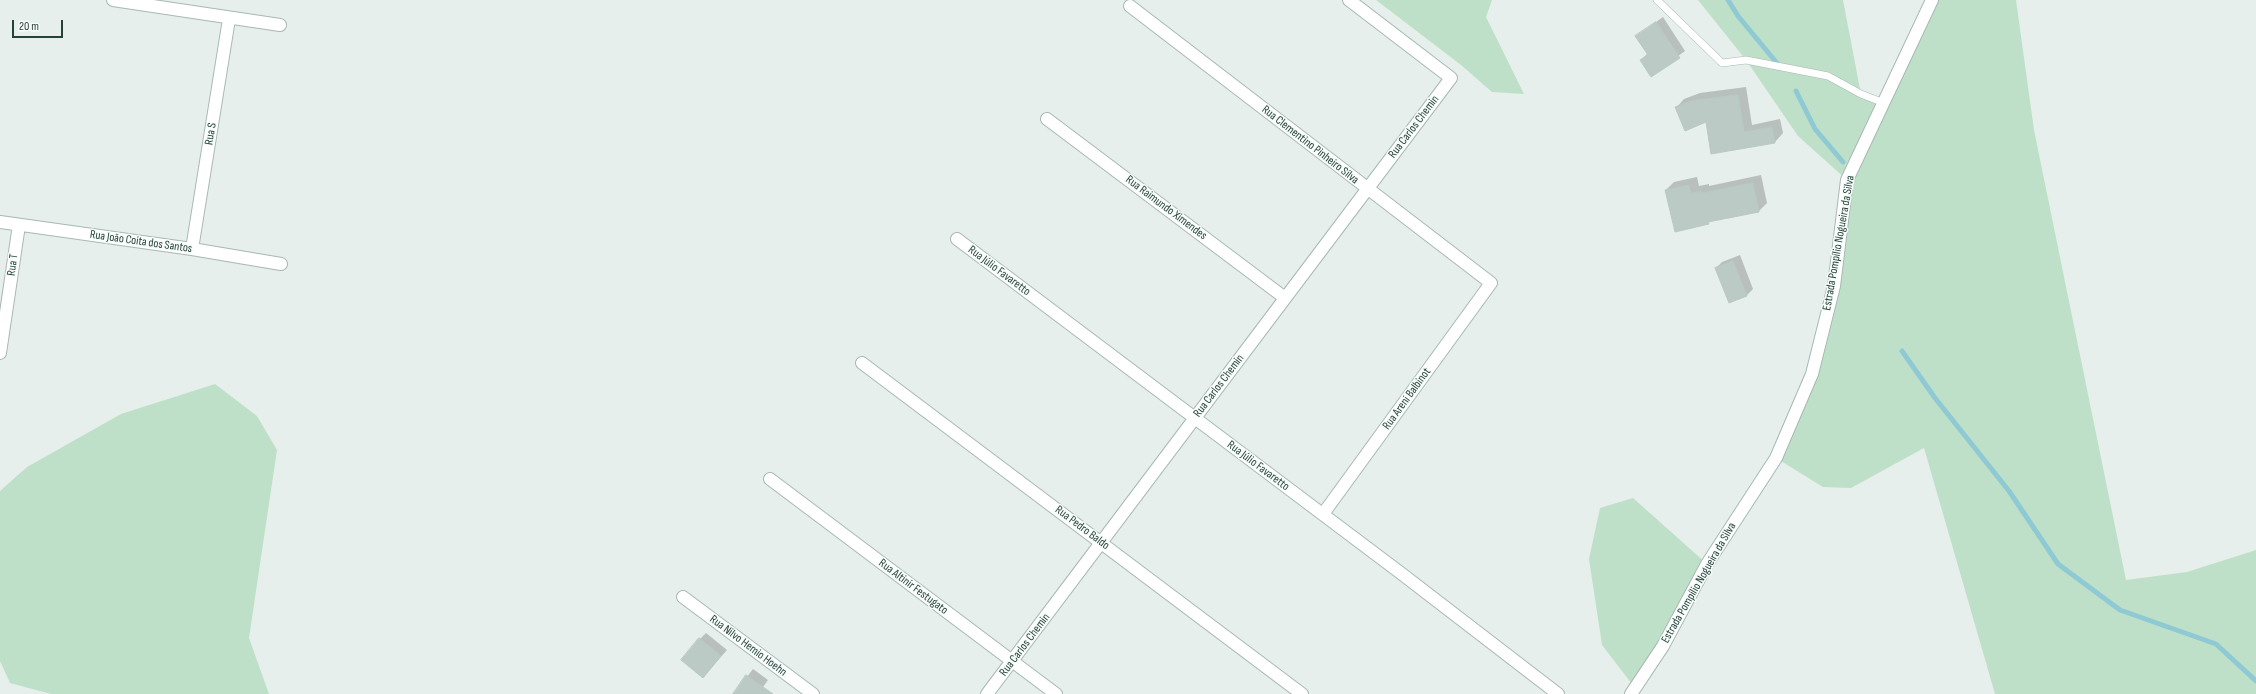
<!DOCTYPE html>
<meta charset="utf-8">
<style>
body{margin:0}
#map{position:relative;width:2256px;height:694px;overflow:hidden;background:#e6efeb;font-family:"Sofia Sans Condensed",sans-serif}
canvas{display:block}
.scale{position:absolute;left:12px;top:20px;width:51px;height:18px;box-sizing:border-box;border:2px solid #24423a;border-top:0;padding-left:5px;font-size:12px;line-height:14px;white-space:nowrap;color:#24423a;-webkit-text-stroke:3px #f7fbf9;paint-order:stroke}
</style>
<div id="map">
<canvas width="2256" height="694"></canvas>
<div class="scale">20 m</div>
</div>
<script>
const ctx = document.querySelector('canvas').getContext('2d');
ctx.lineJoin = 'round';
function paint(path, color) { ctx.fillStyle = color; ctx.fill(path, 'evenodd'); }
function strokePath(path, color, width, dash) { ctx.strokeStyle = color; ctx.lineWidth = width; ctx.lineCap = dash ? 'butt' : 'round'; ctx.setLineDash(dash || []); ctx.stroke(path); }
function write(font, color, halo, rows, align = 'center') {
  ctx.font = font + ' "Sofia Sans Condensed",sans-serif'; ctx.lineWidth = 3; ctx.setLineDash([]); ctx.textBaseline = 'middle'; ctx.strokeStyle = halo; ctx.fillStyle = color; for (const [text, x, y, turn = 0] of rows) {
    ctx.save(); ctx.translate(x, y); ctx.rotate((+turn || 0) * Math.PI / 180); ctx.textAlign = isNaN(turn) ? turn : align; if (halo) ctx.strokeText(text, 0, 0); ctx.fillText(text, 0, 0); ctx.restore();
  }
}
paint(new Path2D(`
 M 1376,0 L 1492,0 L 1486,17 L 1524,94 L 1492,92 L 1461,65 Z
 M 1698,0 L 1843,0 L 1861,94 L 1884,103 L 1932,0 L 2016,0 L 2034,130 L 2126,580 L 2187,572 L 2256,550 L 2256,694 L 1995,694 L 1924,448 L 1851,488 L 1823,487 L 1776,458 L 1812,374 L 1847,180 L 1798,136 L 1746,60 Z
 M 215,384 L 257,416 L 277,450 L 249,638 L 269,694 L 51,694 L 10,683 L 0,661 L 0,491 L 27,467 L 121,414 Z
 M 1633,498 L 1707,564 L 1635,688 L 1602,645 L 1589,559 L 1600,508 Z`), '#bfe0c8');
paint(new Path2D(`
 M 1663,17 L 1685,51 L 1651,76 L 1641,60 L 1648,53 L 1637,36 Z
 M 1746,87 L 1752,125 L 1780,119 L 1783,133 L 1775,142 L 1706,121 L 1676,108 L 1684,99 L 1700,93 Z
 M 1761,175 L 1767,203 L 1759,211 L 1711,221 L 1708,223 L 1666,190 L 1674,182 L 1697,177 L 1699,186 L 1709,184 L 1709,186 Z
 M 1740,255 L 1753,289 L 1747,295 L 1730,302 L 1716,268 L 1722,262 Z
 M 706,633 L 727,650 L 703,677 L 700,639 Z
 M 753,669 L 768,680 L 758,694 L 734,694 Z`), '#0003');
strokePath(new Path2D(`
 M 1728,0 L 1738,16 L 1776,62
 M 1796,91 L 1815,129 L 1843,162
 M 1902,351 L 1935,398 L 2009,491 L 2058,564 L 2120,610 L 2216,644 L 2256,681`), '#8ec9d4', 5);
const building = new Path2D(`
 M 1656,22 L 1680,58 L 1651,77 L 1640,60 L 1648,55 L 1635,36 Z
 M 1738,95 L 1744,132 L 1772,127 L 1775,143 L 1711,154 L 1706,122 L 1685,131 L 1675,107 L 1691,101 Z
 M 1753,183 L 1759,212 L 1708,222 L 1709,224 L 1675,232 L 1665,190 L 1689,185 L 1691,193 L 1701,191 L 1701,193 Z
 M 1733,261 L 1747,296 L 1729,303 L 1715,268 Z
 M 699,638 L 721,656 L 703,678 L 681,660 Z
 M 746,675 L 773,694 L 733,694 Z`);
paint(building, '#bbcac4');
strokePath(building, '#b8c9c2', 1);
const lane = new Path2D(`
 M 1657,0 L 1722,63 L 1746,60 L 1828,76 L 1861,94 L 1884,103`);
const street = new Path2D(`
 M 113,0 L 280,25
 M 1130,6 L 1491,283 L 1323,514
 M 1047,119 L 1285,298
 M 0,222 L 192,249 L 281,264
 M 957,239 L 1402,574 L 1558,694
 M 192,249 L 229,19
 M 0,353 L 19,225
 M 862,363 L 1302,694
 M 770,479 L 1056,694
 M 683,597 L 813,694
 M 987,694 L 1451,78 L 1349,0
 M 1631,694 L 1663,646 L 1707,564 L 1776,458 L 1812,374 L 1834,286 L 1847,180 L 1932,0`);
strokePath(lane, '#a8b8b2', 8);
strokePath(street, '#a8b8b2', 14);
strokePath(lane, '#fff', 7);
strokePath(street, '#fff', 12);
write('12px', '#24423a', '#f7fbf9', [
 ["Rua Carlos Chemin",1414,127,-53],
 ["Rua S",211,134,-81],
 ["Rua Clementino Pinheiro Silva",1310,145,38],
 ["Rua Raimundo Ximendes",1166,208,37],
 ["Rua João Coita dos Santos",141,242,8],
 ["Estrada Pompílio Nogueira da Silva",1839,243,-80],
 ["Rua T",13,265,-82],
 ["Rua Júlio Favaretto",999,271,37],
 ["Rua Carlos Chemin",1219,386,-53],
 ["Rua Areni Balbinot",1407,399,-54],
 ["Rua Júlio Favaretto",1258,466,37],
 ["Rua Pedro Baldo",1082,528,37],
 ["Estrada Pompílio Nogueira da Silva",1699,583,-60],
 ["Rua Altinir Festugato",913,587,37],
 ["Rua Carlos Chemin",1025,645,-53],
 ["Rua Nilvo Hemio Hoehn",748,646,37]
]);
</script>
